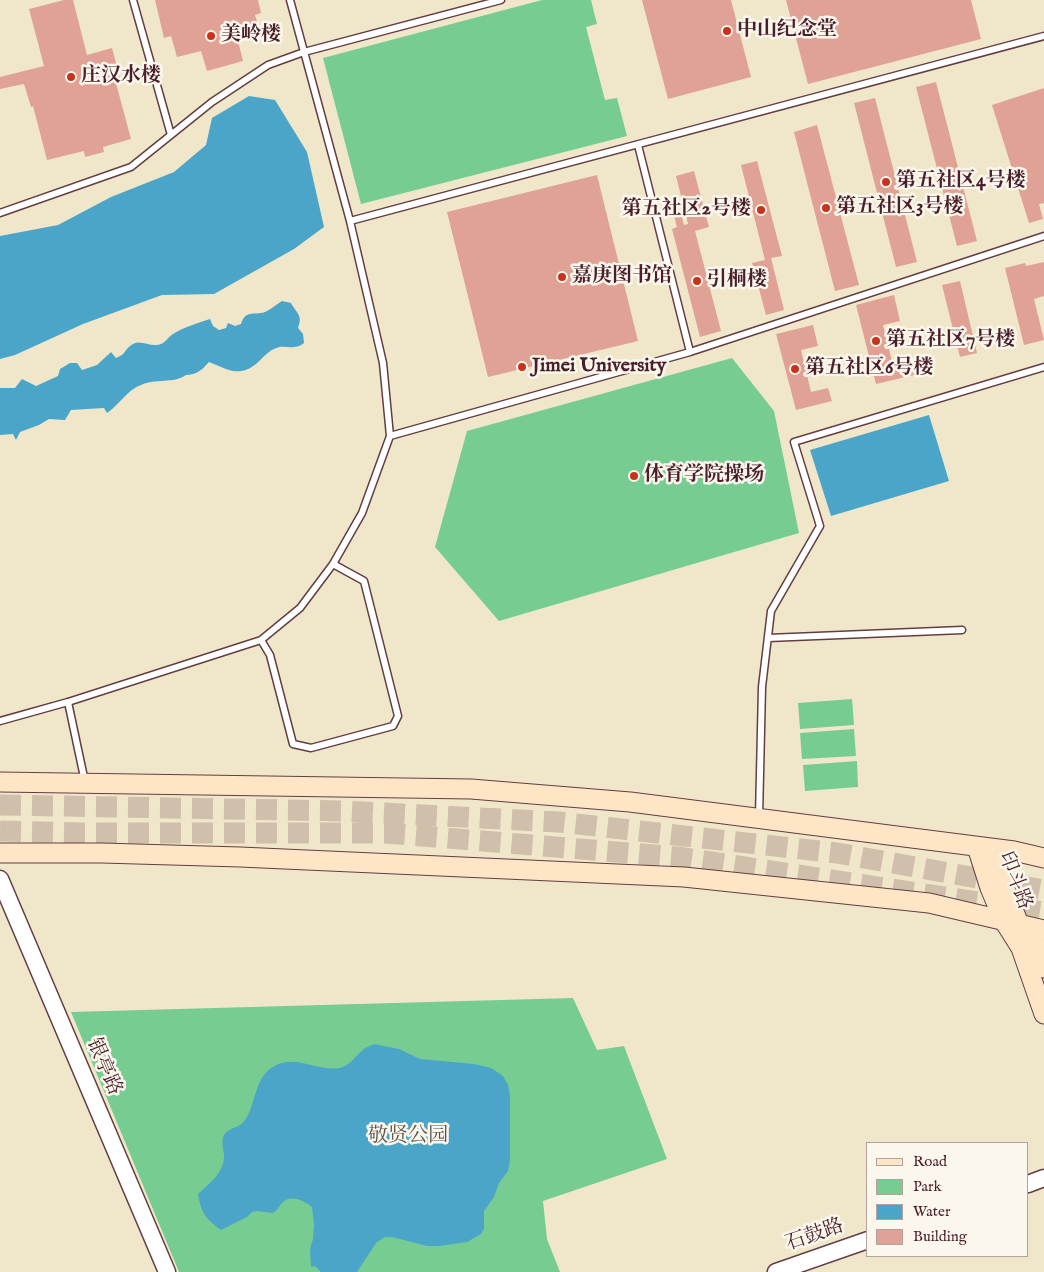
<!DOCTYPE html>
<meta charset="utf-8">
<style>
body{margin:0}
#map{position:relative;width:1044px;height:1272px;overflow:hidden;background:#f0e7cb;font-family:"IM FELL English",serif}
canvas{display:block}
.legend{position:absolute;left:866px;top:1142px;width:162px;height:115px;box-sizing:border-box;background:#fbf7ec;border:1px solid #b4a19f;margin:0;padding:6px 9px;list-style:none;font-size:15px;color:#4a1f2b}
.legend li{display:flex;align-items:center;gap:10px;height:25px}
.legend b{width:25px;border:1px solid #b4a19f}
</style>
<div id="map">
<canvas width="1044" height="1272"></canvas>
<ul class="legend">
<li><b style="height:6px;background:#fde5c5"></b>Road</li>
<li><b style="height:14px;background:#77cd91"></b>Park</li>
<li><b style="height:14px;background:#4aa5c8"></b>Water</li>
<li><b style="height:14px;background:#dfa295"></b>Building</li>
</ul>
</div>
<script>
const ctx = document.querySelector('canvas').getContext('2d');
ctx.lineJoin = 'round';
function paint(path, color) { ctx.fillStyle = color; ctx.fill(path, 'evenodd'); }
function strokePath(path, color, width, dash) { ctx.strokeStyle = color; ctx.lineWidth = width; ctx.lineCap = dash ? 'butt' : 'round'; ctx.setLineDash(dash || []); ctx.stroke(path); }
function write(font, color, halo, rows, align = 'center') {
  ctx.font = font + ' "IM FELL English","Noto Serif SC",serif'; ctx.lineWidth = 5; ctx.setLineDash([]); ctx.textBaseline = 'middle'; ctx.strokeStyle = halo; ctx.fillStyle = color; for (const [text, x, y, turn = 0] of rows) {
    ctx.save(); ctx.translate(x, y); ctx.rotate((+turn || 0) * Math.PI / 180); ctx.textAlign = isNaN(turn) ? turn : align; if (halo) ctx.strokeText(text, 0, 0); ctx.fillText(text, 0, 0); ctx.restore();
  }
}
paint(new Path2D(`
 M 542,0 L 591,0 L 597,24 L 586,27 L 605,100 L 617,98 L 627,136 L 361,204 L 323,58 Z
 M 732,358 L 774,411 L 799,533 L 499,621 L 435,547 L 467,431 Z
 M 852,699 L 854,725 L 800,729 L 798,703 Z
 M 854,729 L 856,756 L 802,759 L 800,733 Z
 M 857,761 L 858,787 L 805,791 L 803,765 Z
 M 573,998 L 597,1050 L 624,1046 L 667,1159 L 543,1201 L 547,1239 L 560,1272 L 179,1272 L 71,1012 Z`), '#77cd91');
paint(new Path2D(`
 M 249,96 L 275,100 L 307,152 L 324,227 L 294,249 L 214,294 L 162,295 L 83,324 L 15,355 L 0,359 L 0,236 L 58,225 L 111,197 L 174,172 L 206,145 L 212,118 Z
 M 282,301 L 291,303 C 297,314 303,315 298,328 L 303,334 L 304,343 C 292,352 285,343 274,349 C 267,352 262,359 256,364 C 238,378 227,369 209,362 C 202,370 196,375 186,375 C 173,384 156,378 141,385 C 127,390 119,405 107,413 L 104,408 L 71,410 L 65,420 L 49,419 L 39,425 L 20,432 L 16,440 L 13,434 L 0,435 L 0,388 L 15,388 L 22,379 L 36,386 L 58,376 L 60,369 L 70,363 L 77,363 L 82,370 L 97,365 L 111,352 L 116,358 C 126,354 123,352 130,346 C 139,338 147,346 157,345 C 165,344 167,338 173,334 C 184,327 198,323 210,319 L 213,326 L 219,330 L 226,328 L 228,323 L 235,326 L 241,324 C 246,309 253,316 265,312 C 270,310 277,304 282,301 Z
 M 929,415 L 949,481 L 831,516 L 810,450 Z
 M 374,1044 L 399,1049 L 420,1059 L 474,1064 L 491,1068 L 503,1076 L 508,1085 L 510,1096 L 510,1160 L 508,1171 L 499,1183 L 494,1197 L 484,1211 L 484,1229 L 481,1234 L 467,1242 L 439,1246 L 427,1246 L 392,1237 L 385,1237 L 376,1243 L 357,1272 L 321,1272 L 315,1266 L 311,1267 L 310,1249 L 313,1239 L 314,1225 L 312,1207 C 304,1201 294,1195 284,1201 C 280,1204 278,1210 273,1213 L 257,1211 L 252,1212 L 247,1217 L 221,1230 C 206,1219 201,1213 198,1194 C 210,1183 225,1172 224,1154 C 223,1148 221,1141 224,1135 C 229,1127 241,1128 245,1120 C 257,1103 253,1077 276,1065 C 297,1055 319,1072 340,1068 C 351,1065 356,1055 364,1049 C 366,1047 371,1046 374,1044 Z`), '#4aa5c8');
paint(new Path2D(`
 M 64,0 L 73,0 L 87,55 L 112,48 L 121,82 L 116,83 L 131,139 L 103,147 L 104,152 L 85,157 L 84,151 L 47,160 L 33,106 L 31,107 L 24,84 L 0,89 L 0,77 L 44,66 L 29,9 Z
 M 155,0 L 258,0 L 261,13 L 255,15 L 261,35 L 238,41 L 243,61 L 207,71 L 201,51 L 177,57 L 171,36 L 164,38 Z
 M 642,0 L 731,0 L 751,77 L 668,99 Z
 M 786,0 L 971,0 L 981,39 L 808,84 Z
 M 936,82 L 977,241 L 957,246 L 916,87 Z
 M 1044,88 L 1044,203 L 1039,204 L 1043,219 L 1029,223 L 992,105 Z
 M 875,98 L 917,262 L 896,267 L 854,103 Z
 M 817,125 L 859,285 L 835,291 L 794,132 Z
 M 757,161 L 782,256 L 771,258 L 784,310 L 766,315 L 752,263 L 765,260 L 741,165 Z
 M 694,171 L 709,227 L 695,231 L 721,331 L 700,337 L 672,229 L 677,227 L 674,216 L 681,214 L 684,225 L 688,224 L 676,176 Z
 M 597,175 L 638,341 L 488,377 L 447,212 Z
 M 1044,262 L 1044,296 L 1034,299 L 1044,340 L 1024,345 L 1005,268 L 1025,263 L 1026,266 Z
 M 960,281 L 977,353 L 960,357 L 942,285 Z
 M 894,295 L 900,321 L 883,325 L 892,361 L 909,357 L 914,375 L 876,384 L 856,305 Z
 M 813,325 L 818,346 L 801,350 L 811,392 L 828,388 L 832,401 L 796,410 L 776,334 Z`), '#dfa295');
strokePath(new Path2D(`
 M 0,805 L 344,811 L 559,822 L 837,853 L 1044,890
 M 0,831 L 80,833 L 385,833 L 678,857 L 1044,912`), '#cfbfab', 21, [21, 11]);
const service = new Path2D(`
 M 133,0 L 171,135
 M 638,145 L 690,352
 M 0,213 L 131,167 L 212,102 L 268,65 L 304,52 L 501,0
 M 350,221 L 1044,36
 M 390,436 L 690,352 L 1044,236
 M 768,638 L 962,630
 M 261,640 L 270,655 L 293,744 L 311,748 L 393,726 L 398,716 L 364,581 L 333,564
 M 68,702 L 85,782
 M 0,721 L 68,702 L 261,640 L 300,608 L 333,564 L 362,513 L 390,436 L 383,363 L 350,221 L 290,0
 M 759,817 L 762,687 L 771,611 L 820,526 L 794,442 L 1044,367`);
const tertiary = new Path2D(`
 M 0,879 L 167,1272
 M 1028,1184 L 1044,1178
 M 776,1272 L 868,1240`);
const secondary = new Path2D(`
 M 0,782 L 471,789 L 630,802 L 1014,851 L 1044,858
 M 977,847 L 990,888 L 1004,921 L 1021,948 L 1044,1014
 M 995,850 L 1005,889 L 1019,924 L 1035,943 L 1044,968
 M 0,853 L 102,853 L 240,857 L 684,877 L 929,903 L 1044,930`);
strokePath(service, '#633d43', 9);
strokePath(tertiary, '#633d43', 19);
strokePath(secondary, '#633d43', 21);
strokePath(service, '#fff', 6);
strokePath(tertiary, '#fff', 16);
strokePath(secondary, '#fde5c5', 19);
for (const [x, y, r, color] of [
 [727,31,5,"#c8321e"],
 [211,36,5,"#c8321e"],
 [71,77,5,"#c8321e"],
 [886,182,5,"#c8321e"],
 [826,208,5,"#c8321e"],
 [761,210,5,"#c8321e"],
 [562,277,5,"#c8321e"],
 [697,281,5,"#c8321e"],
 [876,341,5,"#c8321e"],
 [522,367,5,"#c8321e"],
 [795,369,5,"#c8321e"],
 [634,476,5,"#c8321e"]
]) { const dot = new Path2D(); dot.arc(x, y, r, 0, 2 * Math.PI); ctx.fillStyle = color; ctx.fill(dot); strokePath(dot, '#fbf7ec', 2); }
write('bold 20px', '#4a1f2b', '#fbf7ec', [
 ["中山纪念堂",737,31],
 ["美岭楼",221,36],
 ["庄汉水楼",81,77],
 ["第五社区4号楼",896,182],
 ["第五社区3号楼",836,208],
 ["第五社区2号楼",751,210,"right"],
 ["嘉庚图书馆",572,277],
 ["引桐楼",707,281],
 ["第五社区7号楼",886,341],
 ["Jimei University",532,367],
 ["第五社区6号楼",805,369],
 ["体育学院操场",644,476]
], 'left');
write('20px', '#4a1f2b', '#fbf7ec', [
 ["印斗路",1014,881,69],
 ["银亭路",103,1067,67],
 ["石鼓路",815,1236,-19]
]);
write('20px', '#58534a', '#fbf7ec', [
 ["敬贤公园",408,1137]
]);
</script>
